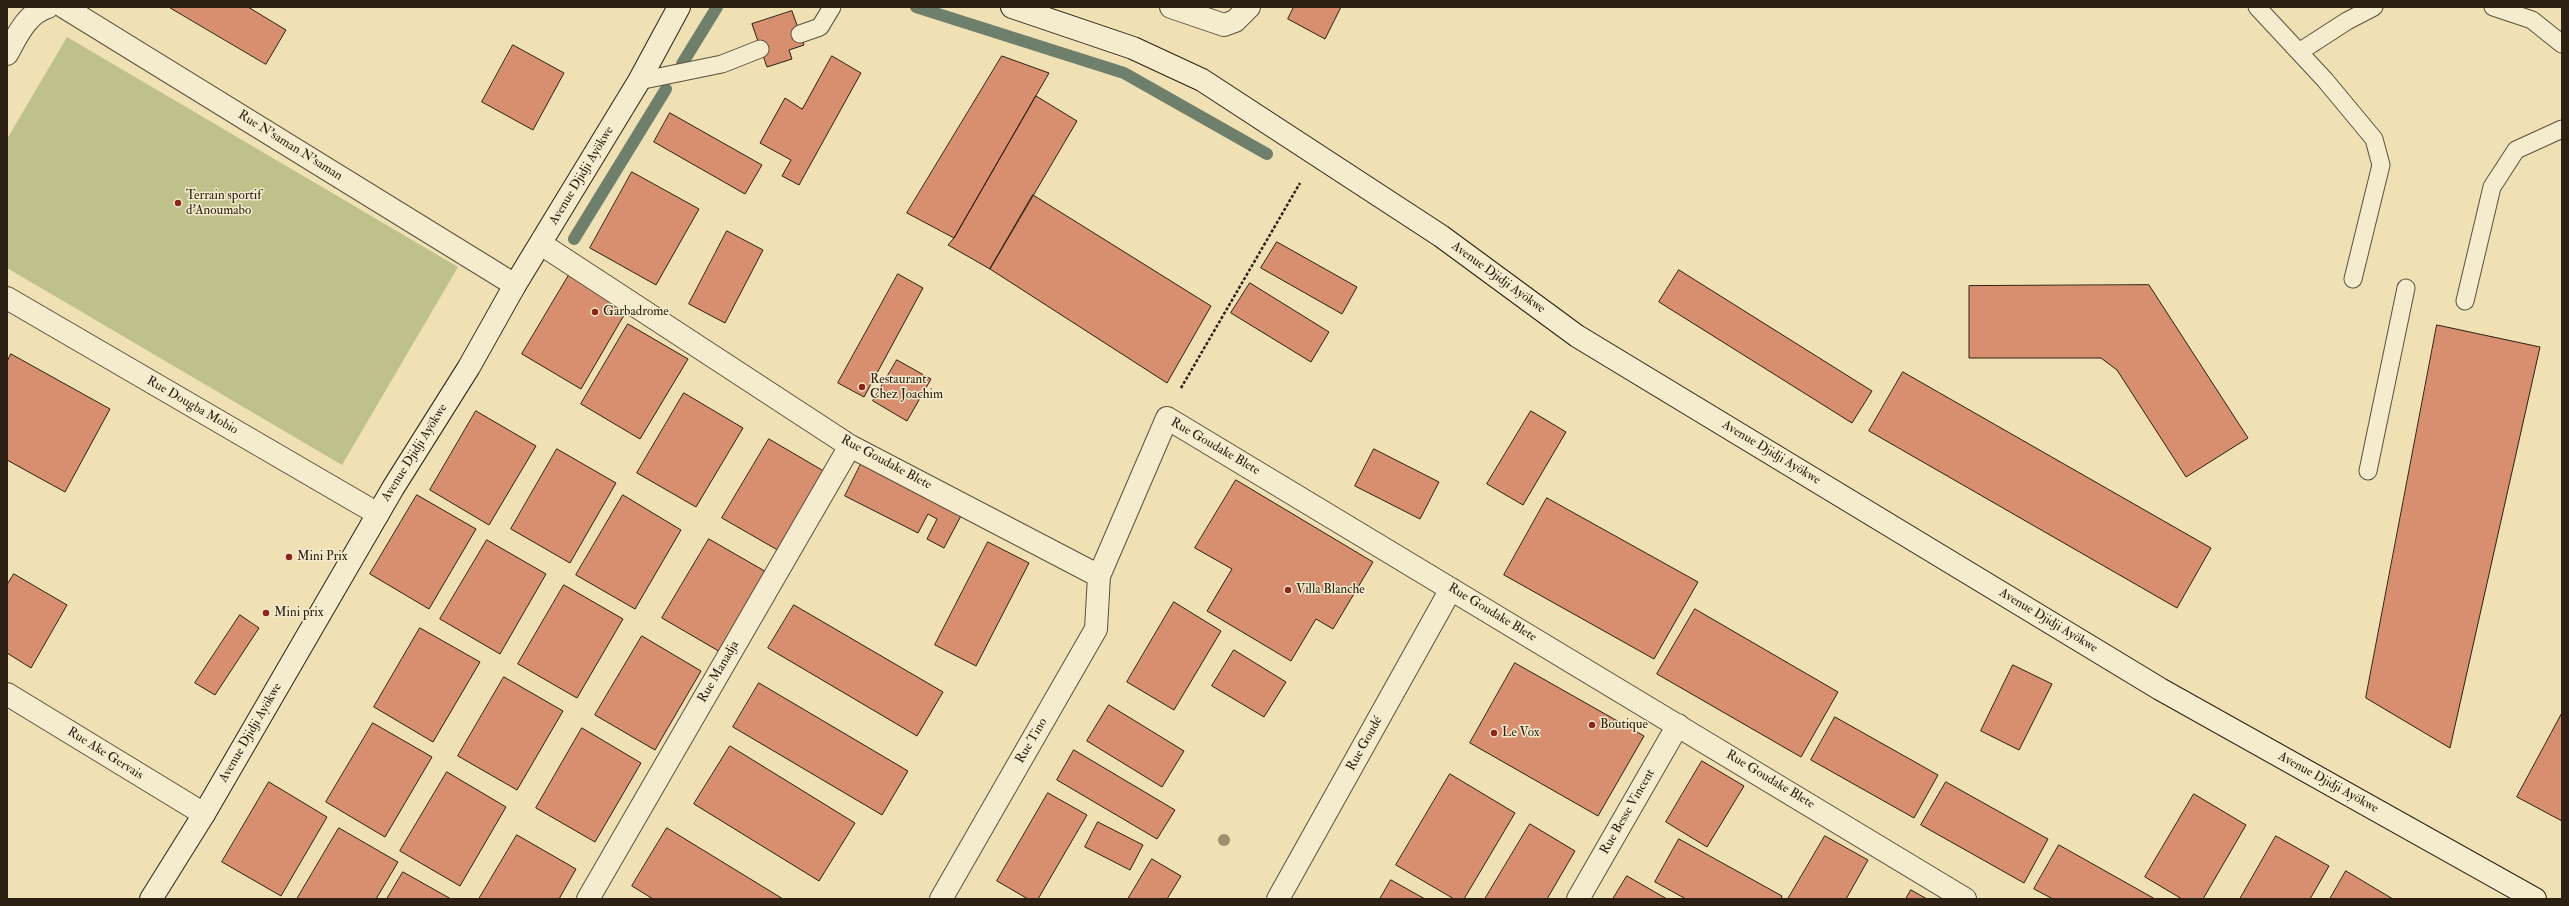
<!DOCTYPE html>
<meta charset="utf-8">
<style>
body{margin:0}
#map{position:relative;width:2569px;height:906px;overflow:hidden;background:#efe1b4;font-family:"IM FELL Double Pica",serif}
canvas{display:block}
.frame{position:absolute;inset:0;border:8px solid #2b2013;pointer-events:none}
</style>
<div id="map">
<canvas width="2569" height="906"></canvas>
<div class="frame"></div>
</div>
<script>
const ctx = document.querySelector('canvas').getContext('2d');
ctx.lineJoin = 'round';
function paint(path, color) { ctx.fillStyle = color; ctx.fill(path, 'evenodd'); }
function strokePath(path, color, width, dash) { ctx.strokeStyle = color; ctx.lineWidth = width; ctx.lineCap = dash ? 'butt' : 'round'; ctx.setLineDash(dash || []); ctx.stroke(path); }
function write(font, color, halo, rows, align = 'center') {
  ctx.font = font + ' "IM FELL Double Pica",serif'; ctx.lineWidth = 3; ctx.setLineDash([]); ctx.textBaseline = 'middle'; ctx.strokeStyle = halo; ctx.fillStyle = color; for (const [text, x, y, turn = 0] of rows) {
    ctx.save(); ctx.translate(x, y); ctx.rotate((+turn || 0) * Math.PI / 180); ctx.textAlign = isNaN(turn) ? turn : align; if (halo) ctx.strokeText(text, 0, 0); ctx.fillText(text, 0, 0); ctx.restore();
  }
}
paint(new Path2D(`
 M 67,37 L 458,267 L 342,465 L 7,268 L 7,139 Z`), '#bec18a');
strokePath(new Path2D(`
 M 916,7 L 1124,73 L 1267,154
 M 682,64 L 717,7
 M 574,239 L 666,89`), '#6e7f6c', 12);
const building = new Path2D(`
 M 169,7 L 248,7 L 286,30 L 266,64 Z
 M 1294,7 L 1341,7 L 1325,39 L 1288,19 Z
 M 792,11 L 804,45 L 789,50 L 792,59 L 767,67 L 752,24 Z
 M 513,45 L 564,73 L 533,130 L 482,102 Z
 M 832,56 L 861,73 L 799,185 L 782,176 L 791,160 L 760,143 L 785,98 L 802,109 Z
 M 1002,56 L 1049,73 L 954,238 L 907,213 Z
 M 1036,96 L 1077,121 L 990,269 L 948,245 L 954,238 Z
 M 670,113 L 762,165 L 745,194 L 654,142 Z
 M 632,172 L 699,209 L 656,285 L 590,248 Z
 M 1033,195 L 1211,306 L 1167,383 L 990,269 Z
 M 727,231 L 763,250 L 725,323 L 689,304 Z
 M 1277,242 L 1357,287 L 1342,314 L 1261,268 Z
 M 1679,270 L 1872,391 L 1852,423 L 1659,302 Z
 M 898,274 L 923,288 L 864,397 L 838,383 Z
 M 569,275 L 627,310 L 581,389 L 522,354 Z
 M 1250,283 L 1329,332 L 1311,362 L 1231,313 Z
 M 2149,285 L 2248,438 L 2186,477 L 2117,370 L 2101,358 L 1969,358 L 1969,286 Z
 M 628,324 L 688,359 L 640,439 L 581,404 Z
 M 2437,325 L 2540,347 L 2450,748 L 2366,698 Z
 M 11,354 L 110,409 L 65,492 L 7,460 L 7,362 Z
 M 897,360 L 931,379 L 907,421 L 873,401 Z
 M 1903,372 L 2211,548 L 2177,608 L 1869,431 Z
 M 684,393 L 743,428 L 696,507 L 637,473 Z
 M 476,411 L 536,446 L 489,525 L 430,490 Z
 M 1531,411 L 1566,432 L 1523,505 L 1487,484 Z
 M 769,439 L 827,473 L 781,552 L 722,518 Z
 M 557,449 L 616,483 L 570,563 L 511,529 Z
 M 1374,449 L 1439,482 L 1420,519 L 1355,486 Z
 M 862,462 L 962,514 L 944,548 L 927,539 L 937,519 L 928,514 L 918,533 L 845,496 Z
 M 1236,480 L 1373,562 L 1333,629 L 1316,619 L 1291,661 L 1207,611 L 1232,569 L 1195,548 Z
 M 417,495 L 476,529 L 429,609 L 370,574 Z
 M 623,495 L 681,530 L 635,609 L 576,575 Z
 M 1547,498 L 1698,582 L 1654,659 L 1504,575 Z
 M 709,539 L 768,573 L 722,653 L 662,618 Z
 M 487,540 L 546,574 L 500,654 L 440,619 Z
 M 988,542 L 1029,563 L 976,666 L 935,645 Z
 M 14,574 L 67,605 L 31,668 L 7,653 L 7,585 Z
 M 564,585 L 623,619 L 577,698 L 518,664 Z
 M 1174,602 L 1221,631 L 1174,710 L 1127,682 Z
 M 794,605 L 943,692 L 917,736 L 768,648 Z
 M 1695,609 L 1838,692 L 1801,757 L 1657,674 Z
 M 240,615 L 259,628 L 215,695 L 195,683 Z
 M 420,628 L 480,662 L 433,742 L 374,707 Z
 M 642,636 L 701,671 L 655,750 L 595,715 Z
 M 1234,650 L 1286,682 L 1264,717 L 1212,686 Z
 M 1515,663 L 1644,736 L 1598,816 L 1470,743 Z
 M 2013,665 L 2052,684 L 2019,750 L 1981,731 Z
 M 504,677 L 563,711 L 517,790 L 458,756 Z
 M 759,683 L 908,771 L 882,815 L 733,727 Z
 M 1109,705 L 1184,751 L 1162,787 L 1087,741 Z
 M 2562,713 L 2562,821 L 2517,797 Z
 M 1835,717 L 1938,775 L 1914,818 L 1811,760 Z
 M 373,723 L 432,757 L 385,837 L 326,802 Z
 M 582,728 L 641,763 L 595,842 L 536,808 Z
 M 730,746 L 855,823 L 819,881 L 694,804 Z
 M 1074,750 L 1175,810 L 1157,839 L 1057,780 Z
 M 1702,761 L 1744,786 L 1707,847 L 1666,822 Z
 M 447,772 L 506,807 L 460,886 L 400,851 Z
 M 1450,774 L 1515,813 L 1464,899 L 1454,899 L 1396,865 Z
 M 269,782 L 327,817 L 281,896 L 222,862 Z
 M 1946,782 L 2048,839 L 2024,883 L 1921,825 Z
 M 1048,793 L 1087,815 L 1038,899 L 1028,899 L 997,881 Z
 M 2194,794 L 2246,825 L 2203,899 L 2182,899 L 2145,877 Z
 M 1098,822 L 1143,845 L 1130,870 L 1085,847 Z
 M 1530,824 L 1575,851 L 1547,899 L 1485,899 Z
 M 339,828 L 398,862 L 376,899 L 297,899 Z
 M 667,828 L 783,899 L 653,899 L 632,886 Z
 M 517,835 L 576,869 L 559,899 L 479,899 Z
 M 1825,836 L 1868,860 L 1846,899 L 1788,899 Z
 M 2276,836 L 2329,866 L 2310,899 L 2240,899 Z
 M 1679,839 L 1782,896 L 1781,899 L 1686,899 L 1655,882 Z
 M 2059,845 L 2155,899 L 2053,899 L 2034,889 Z
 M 1152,859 L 1181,876 L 1167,899 L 1128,899 Z
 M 2346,871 L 2393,899 L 2330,899 Z
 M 403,872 L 451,899 L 387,899 Z
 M 1627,876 L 1667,899 L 1613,899 Z
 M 1391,880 L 1425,899 L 1380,899 Z
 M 1911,890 L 1927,899 L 1906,899 Z`);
paint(building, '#d78f70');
strokePath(building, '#2b2013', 1);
const lane = new Path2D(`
 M 2257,7 L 2325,80 L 2374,139 L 2381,165 L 2353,279
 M 2493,7 L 2532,20 L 2562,44
 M 800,34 L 820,27 L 832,7
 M 2299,52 L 2347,21 L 2374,7
 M 639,81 L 722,64 L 760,49
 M 2465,301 L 2492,187 L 2516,150 L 2562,129
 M 2368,471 L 2406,288`);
const street = new Path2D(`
 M 64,7 L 515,285
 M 1171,7 L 1224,25 L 1235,21 L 1249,7
 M 7,54 C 17,36 27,13 48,7
 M 541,244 L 850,446 L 1099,576 L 1167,418 L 1965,899
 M 7,298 L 378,514
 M 7,694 L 204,814
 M 588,899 L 850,446
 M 941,899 L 1096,629 L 1099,576
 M 1278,899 L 1451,589
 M 1578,899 L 1678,725`);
const secondary = new Path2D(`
 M 1012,7 L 1133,48 L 1202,80 L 1441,236 L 1577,336 L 2160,689 L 2535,899
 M 151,899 L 204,814 L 393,488 L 469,367 L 515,285 L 639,81 L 679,7`);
strokePath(lane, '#5c503b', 19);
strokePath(street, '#5c503b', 24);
strokePath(secondary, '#2b2013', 24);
strokePath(new Path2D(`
 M 1181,388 L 1300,183`), '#2b2013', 2.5, [3, 2]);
strokePath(lane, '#f5ecce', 17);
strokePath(street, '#f5ecce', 22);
strokePath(secondary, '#f5ecce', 22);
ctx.fillStyle = '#9b916f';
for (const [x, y] of [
 [1224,840]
]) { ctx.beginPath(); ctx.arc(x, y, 6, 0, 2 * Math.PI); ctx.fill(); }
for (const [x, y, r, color] of [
 [178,203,4,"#8f2418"],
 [595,312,4,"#8f2418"],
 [862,387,4,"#8f2418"],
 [289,557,4,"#8f2418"],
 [1288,590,4,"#8f2418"],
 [266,613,4,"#8f2418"],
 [1592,725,4,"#8f2418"],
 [1494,733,4,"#8f2418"]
]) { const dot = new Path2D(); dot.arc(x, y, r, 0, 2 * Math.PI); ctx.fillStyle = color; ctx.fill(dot); strokePath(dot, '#f5ecce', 1.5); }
write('13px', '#2b2013', '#f5ecce', [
 ["Rue N'saman N'saman",290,146,32],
 ["Avenue Djidji Ayökwe",582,176,-59],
 ["Avenue Djidji Ayökwe",1498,278,36],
 ["Rue Dougba Mobio",192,406,30],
 ["Rue Goudake Blete",1215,447,30],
 ["Avenue Djidji Ayökwe",415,453,-58],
 ["Avenue Djidji Ayökwe",1771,453,31],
 ["Rue Goudake Blete",886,463,28],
 ["Rue Goudake Blete",1492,613,31],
 ["Avenue Djidji Ayökwe",2048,621,31],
 ["Rue Manadja",719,672,-60],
 ["Avenue Djidji Ayökwe",251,733,-60],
 ["Rue Tino",1032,741,-60],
 ["Rue Goudé",1365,744,-61],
 ["Rue Ake Gervais",105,754,32],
 ["Rue Goudake Blete",1770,780,31],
 ["Avenue Djidji Ayökwe",2328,783,29],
 ["Rue Besse Vincent",1628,812,-60]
]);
write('13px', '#2b2013', '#f5ecce', [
 ["Terrain sportif",186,196],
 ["d'Anoumabo",186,211],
 ["Garbadrome",603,312],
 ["Restaurant",870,380],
 ["Chez Joachim",870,395],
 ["Mini Prix",297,557],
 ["Villa Blanche",1296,590],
 ["Mini prix",274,613],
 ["Boutique",1600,725],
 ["Le Vox",1502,733]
], 'left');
</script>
